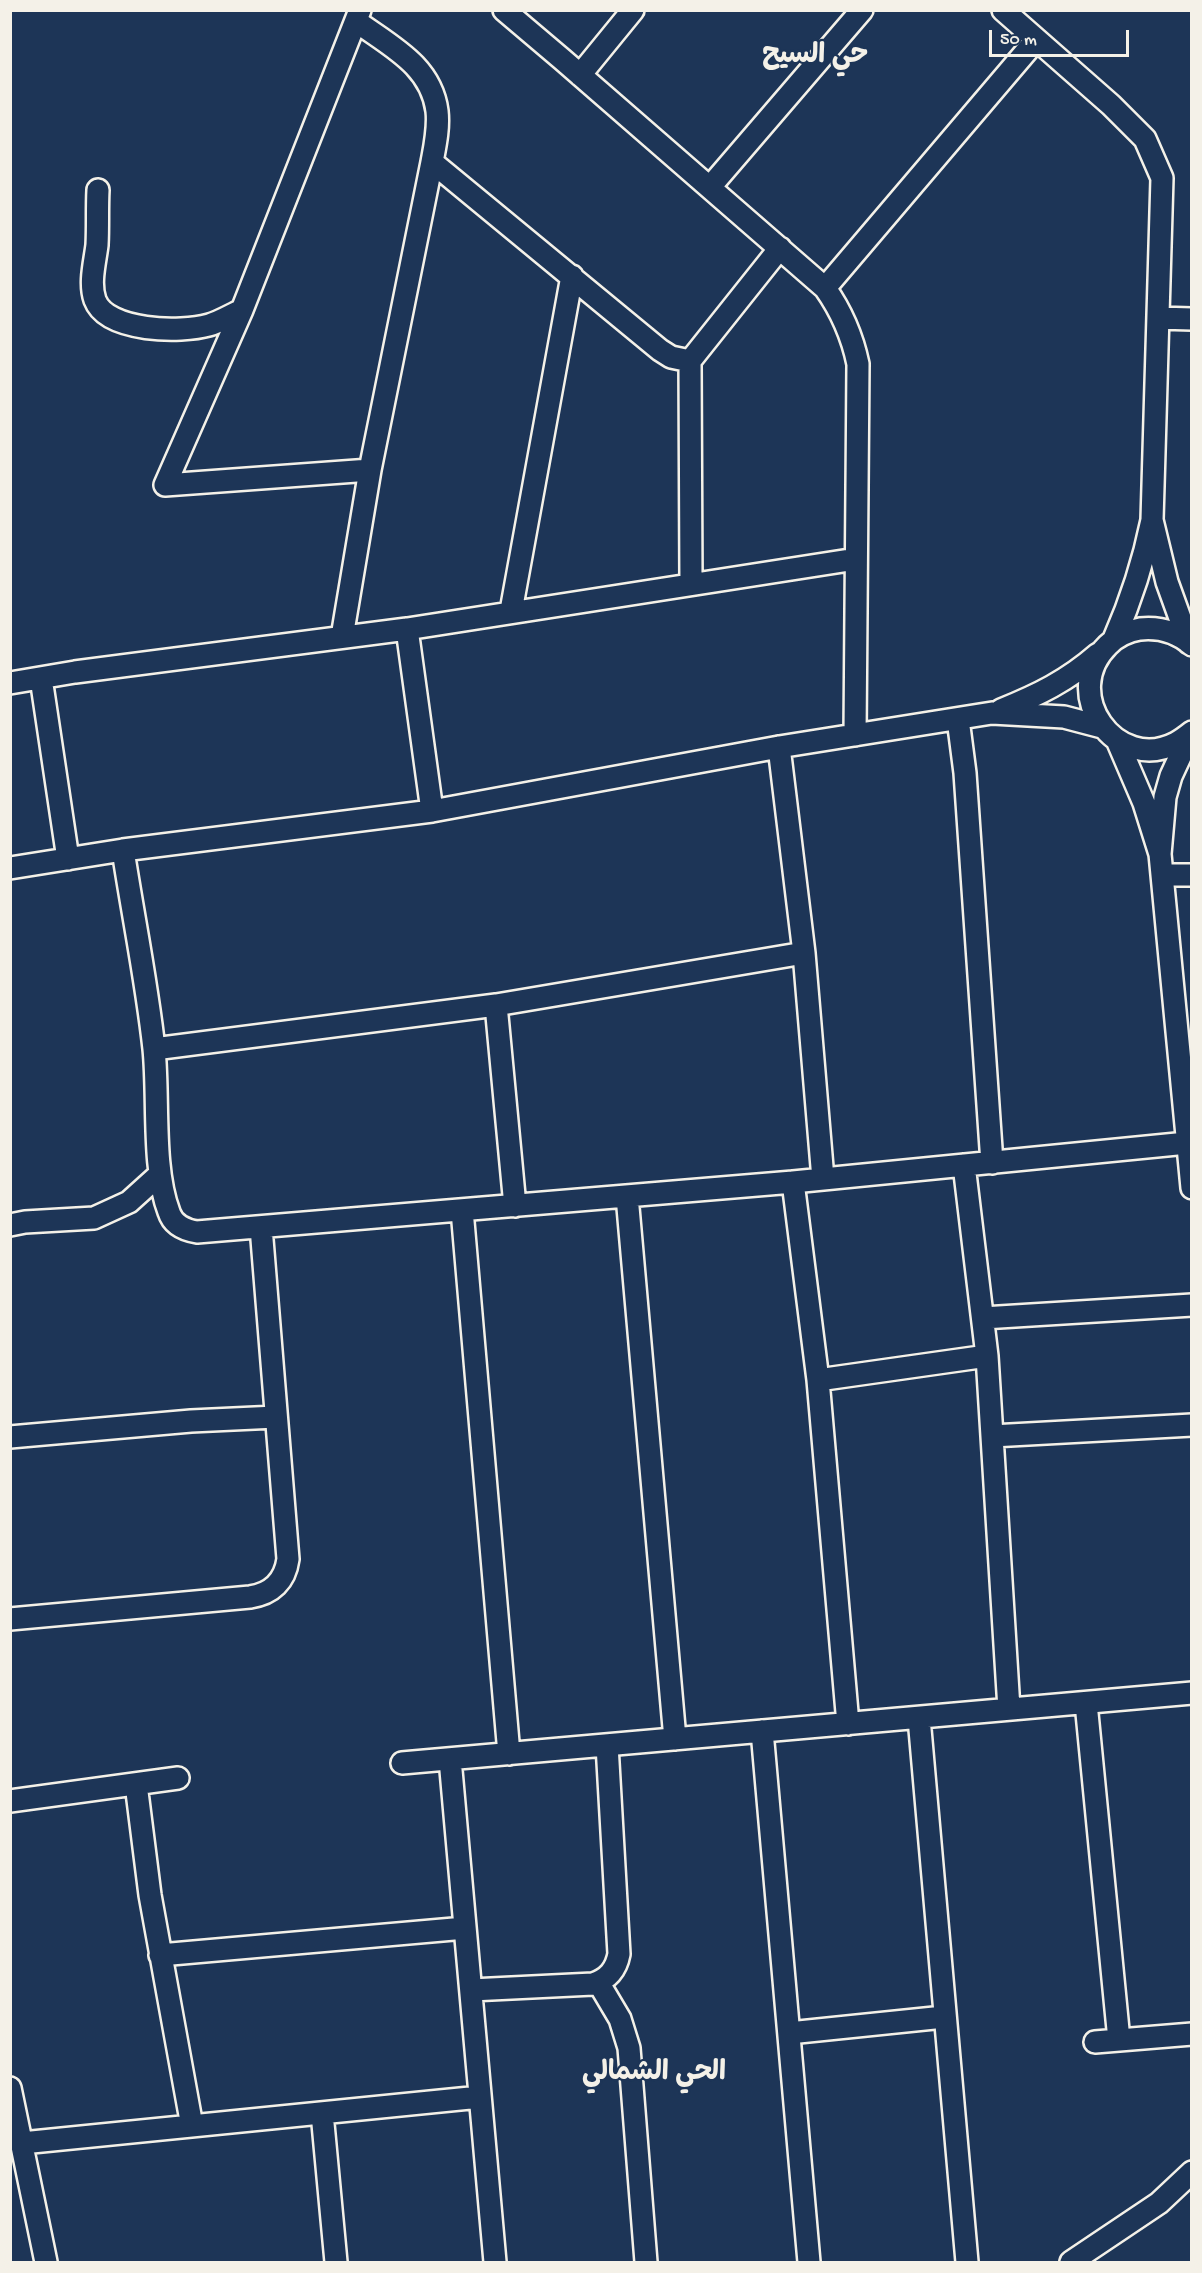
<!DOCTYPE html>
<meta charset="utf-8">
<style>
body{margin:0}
#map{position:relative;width:1202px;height:2273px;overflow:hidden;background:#1d3557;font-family:"Gochi Hand",sans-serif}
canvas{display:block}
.frame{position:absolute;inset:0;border:12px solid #f4f1e8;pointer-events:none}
.scale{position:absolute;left:989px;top:30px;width:140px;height:27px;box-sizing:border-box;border:3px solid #f4f1e8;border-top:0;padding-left:8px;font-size:18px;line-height:21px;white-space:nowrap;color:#f4f1e8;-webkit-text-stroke:4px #1d3557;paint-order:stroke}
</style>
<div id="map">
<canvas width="1202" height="2273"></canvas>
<div class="frame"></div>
<div class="scale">50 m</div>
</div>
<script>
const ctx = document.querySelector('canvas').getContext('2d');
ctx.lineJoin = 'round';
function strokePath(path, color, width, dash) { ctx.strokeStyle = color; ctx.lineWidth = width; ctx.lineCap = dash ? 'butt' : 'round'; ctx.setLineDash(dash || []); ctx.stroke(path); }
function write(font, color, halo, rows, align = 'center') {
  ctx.font = font + ' "Gochi Hand","Playpen Sans Arabic",sans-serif'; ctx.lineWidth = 4.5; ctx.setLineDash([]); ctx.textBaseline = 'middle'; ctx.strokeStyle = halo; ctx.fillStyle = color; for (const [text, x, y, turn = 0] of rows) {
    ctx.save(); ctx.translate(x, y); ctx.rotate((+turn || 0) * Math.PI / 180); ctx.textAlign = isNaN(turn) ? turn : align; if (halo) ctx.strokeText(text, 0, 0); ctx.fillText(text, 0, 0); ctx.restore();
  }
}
const minor = new Path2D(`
 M 360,10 L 242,310 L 165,485 L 370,470
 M 504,10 L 563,60 L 825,288 C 842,312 852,335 858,364 L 855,735
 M 1003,10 L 1111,105 L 1145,139 L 1162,178 L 1152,520
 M 580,75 L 633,10
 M 432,162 L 660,350 L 671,357 L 690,361
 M 710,187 L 862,10
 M 98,190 C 97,208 98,227 97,245 C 95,262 89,283 95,300 C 107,332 181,333 209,325 C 220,322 231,315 242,310
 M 825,288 L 1036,40
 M 1158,318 L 1192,319
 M 691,584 L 690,361 L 780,248
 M 511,611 L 572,276
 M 407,629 L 432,811
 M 342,637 L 370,470 L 432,162 C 435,146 439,128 437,111 C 431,65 390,46 356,21
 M 1114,639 C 1132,598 1143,564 1152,520 L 1167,582 L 1189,643
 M 1192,645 C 1177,632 1159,627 1140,629 C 1128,631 1117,636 1108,645 C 1059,693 1116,774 1176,743 C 1182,740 1187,736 1192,732
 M 41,678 L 68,859
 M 10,683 L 75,672 L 407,629 L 856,559
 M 1001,710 C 1038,695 1067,681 1098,654
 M 958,719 L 965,773 L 992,1163
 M 1117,740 L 1144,803 L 1160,854 L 1165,797 L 1171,776 L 1191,733
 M 779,747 L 804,953 L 823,1179
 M 123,850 C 133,916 147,983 154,1049 C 159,1098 152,1168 169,1212 C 173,1225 185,1230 197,1232 L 793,1182 L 1187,1143
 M 1160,854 L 1192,1188
 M 10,868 L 123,850 L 432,811 L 779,747 L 992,713 L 1064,717 L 1102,727
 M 1162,875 L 1192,875
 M 496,1005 L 515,1206
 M 154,1049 L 496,1005 L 804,953
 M 964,1165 L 987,1356 L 1009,1709
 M 793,1182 L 818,1380 L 848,1724
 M 627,1196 L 675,1739
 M 462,1210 L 509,1754
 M 10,1225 L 25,1222 L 94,1218 L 129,1202 L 160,1174
 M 983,1318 L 1192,1305
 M 818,1380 L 987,1356
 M 992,1436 L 1192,1425
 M 10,1437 L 191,1421 L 276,1417
 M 10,1619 L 250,1597 C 272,1594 285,1581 288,1559 L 261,1227
 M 1086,1703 L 1119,2040
 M 919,1718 L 967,2262
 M 762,1731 L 809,2262
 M 450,1759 L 495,2262
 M 402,1763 L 1192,1693
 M 136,1784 L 150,1895 L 192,2126
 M 10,1801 L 178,1778
 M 160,1955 L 465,1928
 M 598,1982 L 620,2019 L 629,2048 L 646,2262
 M 471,1990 L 593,1984 C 608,1979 616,1970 619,1954 L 607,1745
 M 789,2033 L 944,2017
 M 1095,2042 L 1192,2034
 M 10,2088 L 46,2262
 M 322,2113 L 336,2262
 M 22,2143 L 480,2097
 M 1071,2262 L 1159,2203 L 1192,2172`);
strokePath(minor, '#f4f1e8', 26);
strokePath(minor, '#1d3557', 21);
write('bold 27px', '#f4f1e8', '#1d3557', [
 ["حي السيح",815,58],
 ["الحي الشمالي",654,2075]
]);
</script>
